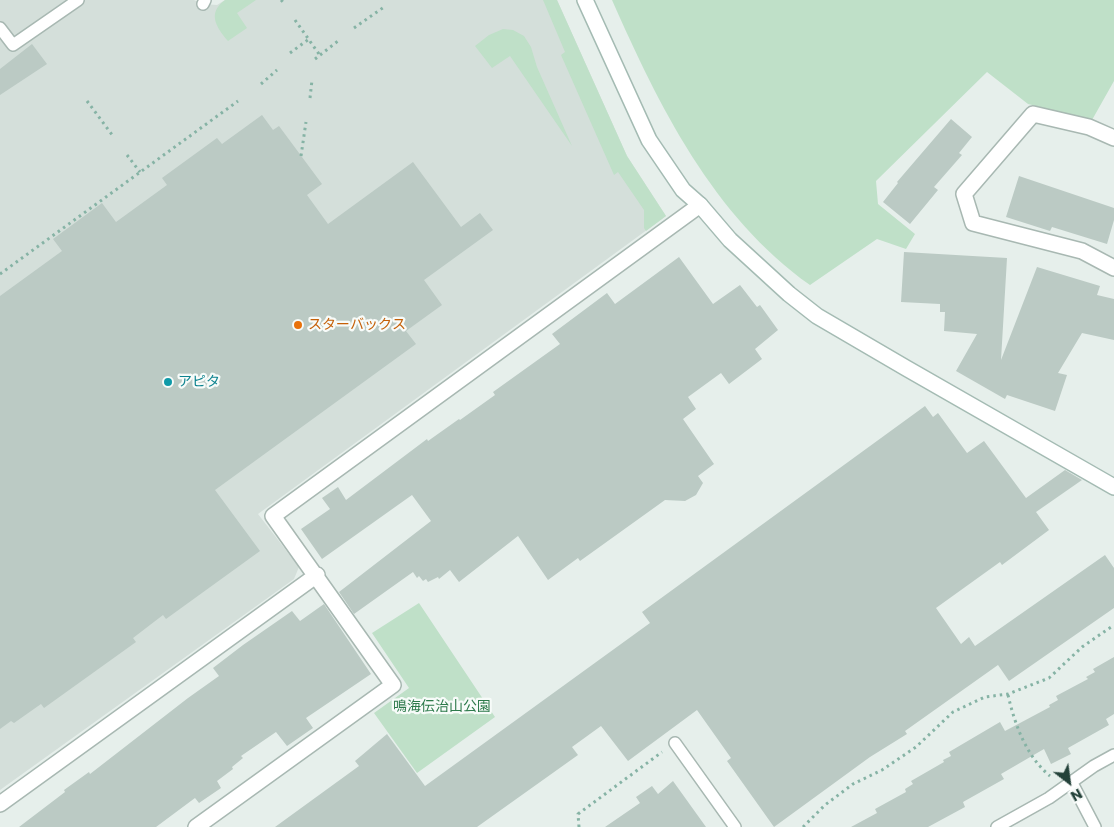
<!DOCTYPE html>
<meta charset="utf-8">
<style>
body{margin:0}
#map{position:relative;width:1114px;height:827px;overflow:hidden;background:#e6efeb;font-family:Poppins,sans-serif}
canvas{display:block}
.north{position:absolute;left:1044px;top:757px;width:50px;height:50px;-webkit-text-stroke:4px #f7fbf9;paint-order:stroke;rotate:150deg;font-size:14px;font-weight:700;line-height:20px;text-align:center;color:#24423a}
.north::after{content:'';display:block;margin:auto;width:18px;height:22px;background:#24423a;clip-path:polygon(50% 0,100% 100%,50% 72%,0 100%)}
</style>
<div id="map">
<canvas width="1114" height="827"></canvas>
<div class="north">N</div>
</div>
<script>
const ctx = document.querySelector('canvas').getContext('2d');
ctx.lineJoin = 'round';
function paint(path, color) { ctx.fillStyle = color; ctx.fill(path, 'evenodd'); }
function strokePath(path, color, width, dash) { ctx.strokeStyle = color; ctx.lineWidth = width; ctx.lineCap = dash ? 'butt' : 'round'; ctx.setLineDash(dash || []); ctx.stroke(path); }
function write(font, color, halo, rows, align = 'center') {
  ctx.font = font + ' Poppins,"Noto Sans JP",sans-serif'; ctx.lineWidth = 4.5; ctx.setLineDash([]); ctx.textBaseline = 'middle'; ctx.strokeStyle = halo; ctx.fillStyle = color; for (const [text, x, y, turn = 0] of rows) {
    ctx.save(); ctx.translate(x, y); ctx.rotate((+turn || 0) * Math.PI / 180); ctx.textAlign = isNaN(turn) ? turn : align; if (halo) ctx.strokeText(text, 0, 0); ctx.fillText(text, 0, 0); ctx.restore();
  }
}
paint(new Path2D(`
 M 0,0 L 194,0 L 203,4 L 217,5 L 225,0 L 557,0 L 627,156 L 666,216 L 258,514 L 299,567 L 294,579 L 0,790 Z`), '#d4dfda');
paint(new Path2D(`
 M 225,0 L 256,0 L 237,13 L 247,28 L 228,41 C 216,27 207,13 225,0 Z
 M 543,0 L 557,0 L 627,156 L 666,216 L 646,231 L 644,228 L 644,210 L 618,172 L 614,175 L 561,55 L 565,52 Z
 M 612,0 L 1114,0 L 1114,81 L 1092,120 L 1028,104 L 987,72 L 876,181 L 878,204 L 915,234 L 906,249 L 877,239 L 810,285 C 713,216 659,106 612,0 Z
 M 503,29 L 513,30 L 524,36 L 531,47 L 537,67 L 572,146 L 510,56 L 492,68 L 475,46 L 489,35 Z
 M 419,603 L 495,717 L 417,773 L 374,713 L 409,688 L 372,633 Z`), '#bfe0c8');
paint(new Path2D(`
 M 32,44 L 47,64 L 0,95 L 0,69 Z
 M 262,115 L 273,130 L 279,126 L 322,184 L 307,195 L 328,224 L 413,162 L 461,227 L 480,213 L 493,230 L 424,280 L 442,305 L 406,331 L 416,344 L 215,490 L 260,551 L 166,619 L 163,615 L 133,638 L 136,642 L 44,708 L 41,704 L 14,723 L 11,721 L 0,729 L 0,296 L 62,251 L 53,239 L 102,203 L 116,222 L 167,185 L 162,178 L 217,138 L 222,144 Z
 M 951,119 L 972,137 L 959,153 L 962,155 L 934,187 L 938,190 L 910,224 L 883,202 L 898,183 L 897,182 Z
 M 1019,176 L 1114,208 L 1114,220 L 1107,244 L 1052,227 L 1050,231 L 1006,217 Z
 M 904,252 L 1007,258 L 1001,360 L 1037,267 L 1100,286 L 1097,295 L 1114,299 L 1114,340 L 1082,333 L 1058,373 L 1067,375 L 1055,411 L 1007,395 L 1005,399 L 956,371 L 977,334 L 944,331 L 945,312 L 940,312 L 940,304 L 901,302 Z
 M 679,257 L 713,304 L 740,285 L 757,307 L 760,305 L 778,330 L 755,349 L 762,359 L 729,384 L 721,373 L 688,397 L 696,409 L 683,419 L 714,464 L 698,476 L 703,483 L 696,495 L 685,501 L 665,500 L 580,561 L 578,558 L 548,580 L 518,536 L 459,582 L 450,570 L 439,579 L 438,577 L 428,582 L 426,579 L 423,581 L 419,576 L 417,578 L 413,572 L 354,614 L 339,592 L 431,521 L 412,495 L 322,559 L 301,529 L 330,509 L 322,498 L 338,487 L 346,500 L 427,439 L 428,441 L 459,419 L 460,420 L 495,395 L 493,392 L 560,344 L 552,334 L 607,293 L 615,304 Z
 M 925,406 L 933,417 L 938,413 L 967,453 L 984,441 L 1026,498 L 1065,470 L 1082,480 L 1036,512 L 1049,530 L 1002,565 L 1000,562 L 936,608 L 961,644 L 969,637 L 975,646 L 1105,555 L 1114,568 L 1114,608 L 1009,681 L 998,665 L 905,731 L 907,734 L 870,757 L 774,827 L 727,761 L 731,758 L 697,710 L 628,761 L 601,726 L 572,747 L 578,755 L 477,827 L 275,827 L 359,766 L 355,761 L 387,734 L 425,786 L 650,623 L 642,612 Z
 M 324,604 L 371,674 L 306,718 L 313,728 L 287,746 L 276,732 L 241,756 L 243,758 L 232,767 L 233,769 L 217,781 L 221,788 L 199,803 L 195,798 L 156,827 L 19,827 L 65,792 L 64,790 L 89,772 L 90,774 L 188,698 L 219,676 L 213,668 L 243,645 L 292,611 L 300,621 Z
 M 1114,657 L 1114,714 L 1106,719 L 1109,725 L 1068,748 L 1071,754 L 1051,764 L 1044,749 L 1001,774 L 1004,779 L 963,802 L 965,807 L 928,827 L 851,827 L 877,813 L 875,809 L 906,792 L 905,789 L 913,784 L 911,781 L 944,762 L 943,760 L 951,756 L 949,752 L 1000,722 L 1005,731 L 1050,707 L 1049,705 L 1058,700 L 1056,696 L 1088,679 L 1086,677 L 1095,672 L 1093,669 Z
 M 673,781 L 706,827 L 605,827 L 640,803 L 636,797 L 652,786 L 658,794 Z`), '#bbcac4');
const lane = new Path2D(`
 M 203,4 L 205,0
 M 0,28 L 13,45 L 78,0
 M 675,743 L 735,827
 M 1072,783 L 1095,827
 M 997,827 L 1049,798 L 1094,766 L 1114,755`);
const street = new Path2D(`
 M 1114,138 L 1089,127 L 1033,114 L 964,194 L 973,223 L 1082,251 L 1114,268
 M 0,804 L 317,575
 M 196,827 L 393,685 L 273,516 L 700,205`);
const secondary = new Path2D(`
 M 585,0 L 649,140 L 683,190 L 700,205 L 730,240 L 789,294 L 817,316 L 906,368 L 1114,487`);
strokePath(lane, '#a8b8b2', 14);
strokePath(street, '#a8b8b2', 18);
strokePath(secondary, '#a4bbb3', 18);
strokePath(new Path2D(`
 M 281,0 L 283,2
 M 295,20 L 319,54
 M 354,28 L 384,7
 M 290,53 L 309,39
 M 315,59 L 338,41
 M 261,84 L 277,70
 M 310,98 L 312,80
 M 87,101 L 113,136
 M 127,155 L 140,172
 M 301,156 L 306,122
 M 0,274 L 238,101
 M 1008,695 C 1015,725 1026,756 1050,776
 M 579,827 L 578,814 L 662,752
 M 803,827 L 825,805 L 853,784 L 882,770 L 916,747 L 953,712 L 985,697 L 1008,694 L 1049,678 L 1082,647 L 1114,625`), '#86b3a5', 3, [2.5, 4]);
strokePath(lane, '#fff', 11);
strokePath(street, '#fff', 15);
strokePath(secondary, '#fff', 15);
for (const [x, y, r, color] of [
 [298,325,5,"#e8710a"],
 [168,382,5,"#0f9aa8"]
]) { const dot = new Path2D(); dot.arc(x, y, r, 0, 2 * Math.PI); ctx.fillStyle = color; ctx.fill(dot); strokePath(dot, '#f7fbf9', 2); }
write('14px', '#c56008', '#f7fbf9', [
 ["スターバックス",308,325]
], 'left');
write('14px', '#0d838f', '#f7fbf9', [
 ["アピタ",178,382]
], 'left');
write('14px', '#2d7a4b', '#f7fbf9', [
 ["鳴海伝治山公園",442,707]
]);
</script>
